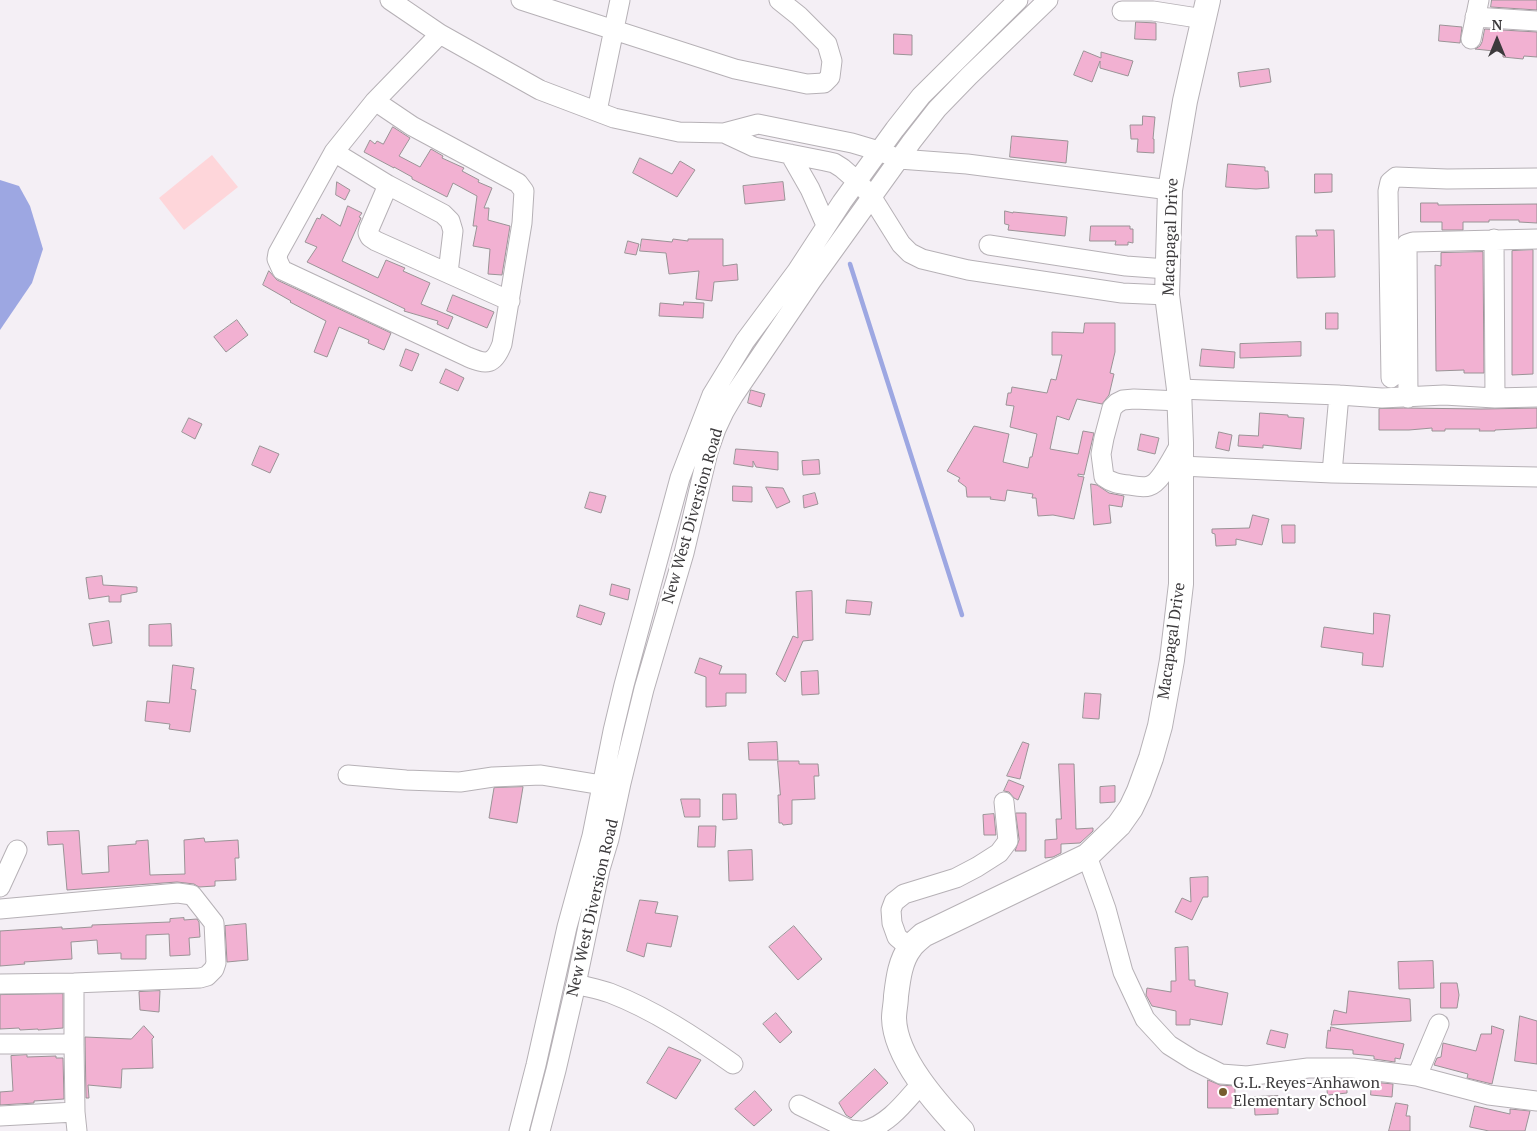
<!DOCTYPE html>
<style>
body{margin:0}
#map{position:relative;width:1537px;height:1131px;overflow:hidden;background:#f4eff5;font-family:"PT Serif",serif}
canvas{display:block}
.north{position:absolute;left:1472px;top:15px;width:50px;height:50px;-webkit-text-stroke:4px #fff;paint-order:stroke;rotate:0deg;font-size:14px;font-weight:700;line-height:20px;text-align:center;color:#3c3a3c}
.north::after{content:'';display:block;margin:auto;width:18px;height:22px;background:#3c3a3c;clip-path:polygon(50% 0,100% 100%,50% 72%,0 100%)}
</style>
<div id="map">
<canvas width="1537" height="1131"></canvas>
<div class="north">N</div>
</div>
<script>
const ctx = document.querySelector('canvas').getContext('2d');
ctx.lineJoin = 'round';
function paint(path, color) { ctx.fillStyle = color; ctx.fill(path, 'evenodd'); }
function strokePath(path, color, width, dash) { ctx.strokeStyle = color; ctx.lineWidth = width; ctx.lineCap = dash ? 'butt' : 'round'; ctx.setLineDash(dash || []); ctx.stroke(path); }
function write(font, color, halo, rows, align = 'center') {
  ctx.font = font + ' "PT Serif",serif'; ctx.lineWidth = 4.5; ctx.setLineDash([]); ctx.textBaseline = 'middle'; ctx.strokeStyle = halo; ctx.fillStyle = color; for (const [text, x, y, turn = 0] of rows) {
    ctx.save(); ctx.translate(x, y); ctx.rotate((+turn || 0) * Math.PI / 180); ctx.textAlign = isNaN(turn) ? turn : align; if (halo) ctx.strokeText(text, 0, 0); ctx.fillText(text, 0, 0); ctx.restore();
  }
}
paint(new Path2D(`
 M 212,155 L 238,187 L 184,230 L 159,198 Z`), '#fed6da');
paint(new Path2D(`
 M 0,180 L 19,186 L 30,206 L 43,249 L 32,283 L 0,330 Z`), '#9da7e2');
strokePath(new Path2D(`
 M 850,264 L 962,615`), '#9da7e2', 4.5);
const building = new Path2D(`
 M 1492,0 L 1537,0 L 1537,10 L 1491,7 Z
 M 1136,22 L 1156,23 L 1156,40 L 1135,39 Z
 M 1440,25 L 1462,27 L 1460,43 L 1439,41 Z
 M 1485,29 L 1537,32 L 1537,57 L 1524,56 L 1523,59 L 1503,57 L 1503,52 L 1475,49 L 1480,46 L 1482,42 Z
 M 894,34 L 912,35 L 912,55 L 894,54 Z
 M 1084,51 L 1101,58 L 1101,52 L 1133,61 L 1128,76 L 1100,68 L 1100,61 L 1092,82 L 1074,75 Z
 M 1269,69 L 1271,82 L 1240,87 L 1238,73 Z
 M 1143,116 L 1155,117 L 1153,139 L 1154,139 L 1154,153 L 1137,152 L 1138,139 L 1131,139 L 1130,125 L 1142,125 Z
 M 393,127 L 410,138 L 399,156 L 420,167 L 431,149 L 443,156 L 442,158 L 464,168 L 462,171 L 479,180 L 478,182 L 492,188 L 484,208 L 489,208 L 488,220 L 510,226 L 502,275 L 488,274 L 490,249 L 473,246 L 477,226 L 473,226 L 477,196 L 453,183 L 447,197 L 412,179 L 412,177 L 394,167 L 394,168 L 364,152 L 370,140 L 375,144 L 377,141 L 383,144 Z
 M 1012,136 L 1068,141 L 1066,163 L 1010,157 Z
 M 640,158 L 672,174 L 680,161 L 695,170 L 677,197 L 633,173 Z
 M 1228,164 L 1265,167 L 1265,171 L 1268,171 L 1269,188 L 1256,189 L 1226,187 Z
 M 1315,174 L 1332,174 L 1332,192 L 1315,193 Z
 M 337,182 L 350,190 L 345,200 L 336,195 Z
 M 783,182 L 785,200 L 745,204 L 743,186 Z
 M 1421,203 L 1438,203 L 1438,205 L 1537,204 L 1537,223 L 1519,222 L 1519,220 L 1489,220 L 1489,222 L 1463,222 L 1463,230 L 1442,230 L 1442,222 L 1421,222 Z
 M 348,206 L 362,213 L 359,217 L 361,218 L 342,261 L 378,278 L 386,260 L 405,268 L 403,271 L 430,283 L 421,304 L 453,317 L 448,329 L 437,324 L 438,321 L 404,311 L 405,309 L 307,262 L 317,247 L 305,242 L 317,218 L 320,219 L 322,214 L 340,226 Z
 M 1005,211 L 1013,213 L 1013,212 L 1067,217 L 1065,236 L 1008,230 L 1009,225 L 1005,224 Z
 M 1091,226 L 1130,226 L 1130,229 L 1133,229 L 1133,243 L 1128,242 L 1128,245 L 1115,245 L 1116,241 L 1090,241 Z
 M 1316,230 L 1334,230 L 1335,277 L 1297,278 L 1296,236 L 1317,236 Z
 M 642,239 L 672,242 L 673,239 L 688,241 L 688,239 L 723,239 L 723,266 L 737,264 L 738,280 L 714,282 L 712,301 L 696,299 L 699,271 L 669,274 L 666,253 L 640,251 Z
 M 628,241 L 639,244 L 636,255 L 625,253 Z
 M 1533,250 L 1533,374 L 1512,375 L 1512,251 Z
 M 1483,252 L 1484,373 L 1464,373 L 1464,370 L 1436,371 L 1435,265 L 1441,266 L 1441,253 Z
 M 269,271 L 277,280 L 391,333 L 384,350 L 368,343 L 369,340 L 339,327 L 327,357 L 314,352 L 326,321 L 290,302 L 291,301 L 263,285 Z
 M 453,295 L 494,312 L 487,328 L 447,311 Z
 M 684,302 L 704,303 L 703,318 L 659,316 L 660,303 L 683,305 Z
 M 1326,313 L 1338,313 L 1338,329 L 1326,329 Z
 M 237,320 L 248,335 L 226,352 L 214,337 Z
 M 1085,323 L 1115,323 L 1115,352 L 1110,373 L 1114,374 L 1109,395 L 1102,404 L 1077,399 L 1069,420 L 1057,416 L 1050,449 L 1078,454 L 1083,431 L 1094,433 L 1084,475 L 1078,474 L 1078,476 L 1084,477 L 1074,519 L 1053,515 L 1038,516 L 1036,498 L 1032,498 L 1033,494 L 1007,490 L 1005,501 L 990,499 L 991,497 L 967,497 L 966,487 L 958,481 L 960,478 L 947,471 L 974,426 L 1009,434 L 1003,462 L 1028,468 L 1030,457 L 1032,457 L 1037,434 L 1010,427 L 1014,406 L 1006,405 L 1008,393 L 1011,393 L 1012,387 L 1047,393 L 1051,379 L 1056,380 L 1062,355 L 1052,355 L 1052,332 L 1083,333 Z
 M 1301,342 L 1301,356 L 1240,358 L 1240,344 Z
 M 406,349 L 419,354 L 412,371 L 400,366 Z
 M 1202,349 L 1235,352 L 1234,368 L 1200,366 Z
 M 446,369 L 464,378 L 458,391 L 440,383 Z
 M 751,390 L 765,394 L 761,407 L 748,403 Z
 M 1404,408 L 1481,409 L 1537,408 L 1537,428 L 1495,430 L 1495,431 L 1479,431 L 1480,429 L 1445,429 L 1445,431 L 1432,431 L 1432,428 L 1409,430 L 1379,430 L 1379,409 Z
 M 1260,413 L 1288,415 L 1288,417 L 1304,418 L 1301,449 L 1263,445 L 1263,448 L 1238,446 L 1239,435 L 1258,436 Z
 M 189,418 L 202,424 L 195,439 L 182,432 Z
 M 1219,432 L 1232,435 L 1229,451 L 1216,448 Z
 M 1141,434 L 1159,438 L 1155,454 L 1138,450 Z
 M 260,446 L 279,454 L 270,473 L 252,465 Z
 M 736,449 L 778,452 L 778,470 L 756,467 L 753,461 L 753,467 L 734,464 Z
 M 819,460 L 820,474 L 803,475 L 802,461 Z
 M 1091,484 L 1097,485 L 1109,493 L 1124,496 L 1122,507 L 1109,505 L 1111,523 L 1094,525 Z
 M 733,486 L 752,487 L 752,502 L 733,501 Z
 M 766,487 L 783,488 L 790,502 L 777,508 Z
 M 590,492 L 606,496 L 601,513 L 585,508 Z
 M 815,493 L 818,504 L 804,508 L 803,496 Z
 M 1253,515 L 1269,519 L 1262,545 L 1236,539 L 1236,545 L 1216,546 L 1215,534 L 1212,533 L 1212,529 L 1249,528 Z
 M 1282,525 L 1295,525 L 1295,543 L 1283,543 Z
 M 102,576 L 103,585 L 137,587 L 137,592 L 121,595 L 121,602 L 109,602 L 109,596 L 89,599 L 86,578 Z
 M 612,584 L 630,589 L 628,600 L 610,595 Z
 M 812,591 L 813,640 L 803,641 L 785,682 L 776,674 L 793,636 L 798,638 L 796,592 Z
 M 847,600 L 872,602 L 870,615 L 846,613 Z
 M 580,605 L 605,613 L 601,625 L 577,617 Z
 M 1374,613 L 1390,615 L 1383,667 L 1362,665 L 1363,653 L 1321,647 L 1324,627 L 1373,634 Z
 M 109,621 L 112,643 L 93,646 L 89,624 Z
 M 171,624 L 172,646 L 149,646 L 149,625 Z
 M 700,658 L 722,666 L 719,674 L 746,674 L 746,693 L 726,693 L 726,706 L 706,707 L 706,677 L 695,673 Z
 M 173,665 L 194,668 L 191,689 L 196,690 L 190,732 L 169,729 L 170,724 L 145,721 L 147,701 L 169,703 Z
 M 818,671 L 819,694 L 802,695 L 801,672 Z
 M 1085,693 L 1101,694 L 1099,719 L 1083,718 Z
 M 777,742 L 778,760 L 749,760 L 748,743 Z
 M 1023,742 L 1029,744 L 1020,779 L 1007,776 Z
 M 778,761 L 799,761 L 799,764 L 818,764 L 819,776 L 814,776 L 815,799 L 792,800 L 792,824 L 783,825 L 782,823 L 779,823 L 778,795 L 780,795 Z
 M 1059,764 L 1074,764 L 1076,829 L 1093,828 L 1093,831 L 1080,843 L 1061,844 L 1061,853 L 1053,857 L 1045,858 L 1045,840 L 1057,839 L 1056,819 L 1061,819 Z
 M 1009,780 L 1024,786 L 1018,800 L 1014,798 L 1009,792 L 1004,791 Z
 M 1115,786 L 1115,802 L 1100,803 L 1100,787 Z
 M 523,787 L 517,823 L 489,818 L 494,788 Z
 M 723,794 L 736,794 L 737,819 L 723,820 Z
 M 681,799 L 700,799 L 700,817 L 685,817 Z
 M 1016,813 L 1026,813 L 1026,851 L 1015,851 L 1019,840 Z
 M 994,814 L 996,835 L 984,835 L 983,815 Z
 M 699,826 L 716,826 L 715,847 L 698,847 Z
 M 79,831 L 82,874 L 109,872 L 108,846 L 136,844 L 136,841 L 148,840 L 150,875 L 185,874 L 184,840 L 204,838 L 205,842 L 238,840 L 239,858 L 235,858 L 236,880 L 215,881 L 215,886 L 199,887 L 194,884 L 177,882 L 67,890 L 63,844 L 48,845 L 47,832 Z
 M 752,850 L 753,880 L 729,881 L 728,851 Z
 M 1208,877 L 1208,897 L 1203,897 L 1192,920 L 1175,912 L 1182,898 L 1191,902 L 1190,878 Z
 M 640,900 L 658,902 L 655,913 L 678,916 L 671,947 L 647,943 L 644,957 L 627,951 Z
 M 184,918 L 184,920 L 197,919 L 199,922 L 200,937 L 189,938 L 190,955 L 170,956 L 169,934 L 146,935 L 146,959 L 121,959 L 121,953 L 98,954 L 97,940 L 71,942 L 72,959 L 24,962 L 25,964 L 0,966 L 0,931 L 62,927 L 62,929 L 92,927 L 92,925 L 170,922 L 170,919 Z
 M 246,924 L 248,960 L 227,962 L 225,926 Z
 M 794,926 L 822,959 L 798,980 L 769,947 Z
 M 1188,947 L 1189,980 L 1195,980 L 1195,986 L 1228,993 L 1222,1025 L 1190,1019 L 1190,1025 L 1176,1025 L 1176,1011 L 1152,1006 L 1146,995 L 1147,988 L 1171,992 L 1171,981 L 1176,981 L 1175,948 Z
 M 1433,961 L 1434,988 L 1399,989 L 1398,962 Z
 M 1441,983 L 1457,983 L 1459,995 L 1457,1008 L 1441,1008 Z
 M 160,991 L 159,1012 L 140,1010 L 139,992 Z
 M 1349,991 L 1410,999 L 1411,1021 L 1331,1025 L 1334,1010 L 1346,1013 Z
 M 63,994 L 63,1028 L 38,1030 L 38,1029 L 20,1030 L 19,1028 L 0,1029 L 0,995 Z
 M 776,1013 L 792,1032 L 780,1043 L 763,1024 Z
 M 1520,1016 L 1537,1021 L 1537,1064 L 1515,1061 Z
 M 144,1026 L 154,1037 L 152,1039 L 153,1068 L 122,1069 L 121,1088 L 88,1085 L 89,1098 L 86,1098 L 85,1037 L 131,1039 Z
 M 1492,1026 L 1504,1030 L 1492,1084 L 1467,1078 L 1468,1074 L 1434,1065 L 1437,1058 L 1441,1057 L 1443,1043 L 1476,1051 L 1481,1034 L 1491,1034 Z
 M 1331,1027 L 1404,1044 L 1400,1059 L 1395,1058 L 1395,1062 L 1374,1059 L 1374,1056 L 1353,1054 L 1353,1050 L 1326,1048 L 1328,1030 L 1330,1031 Z
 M 1271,1030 L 1288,1034 L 1285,1048 L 1267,1044 Z
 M 669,1047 L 701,1060 L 676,1099 L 647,1083 Z
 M 27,1055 L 27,1057 L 56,1056 L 56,1058 L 63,1058 L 64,1099 L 34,1101 L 34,1103 L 0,1105 L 0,1092 L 13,1091 L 11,1056 Z
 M 875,1069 L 888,1083 L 851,1118 L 846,1115 L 839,1103 Z
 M 1326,1079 L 1347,1079 L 1347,1093 L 1328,1095 Z
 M 1208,1080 L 1220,1085 L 1235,1086 L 1235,1108 L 1208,1108 Z
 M 1372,1082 L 1393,1084 L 1392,1097 L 1371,1095 Z
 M 755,1091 L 772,1110 L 754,1126 L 735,1109 Z
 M 1278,1096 L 1278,1114 L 1255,1115 L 1254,1097 Z
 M 1396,1103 L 1408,1105 L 1406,1116 L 1410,1116 L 1410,1131 L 1389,1131 Z
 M 1475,1106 L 1510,1114 L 1510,1109 L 1530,1111 L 1525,1131 L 1489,1131 L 1470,1127 Z`);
paint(building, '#f2b1d2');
strokePath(building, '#9a9396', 1);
const minor = new Path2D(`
 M 390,0 L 440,34 L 540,90 L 614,118 L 679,132 L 724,133 L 758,124 L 852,143 L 879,151 L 899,159 L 967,164 L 1170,190
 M 521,0 L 735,69 L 807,84 L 824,83 L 830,77 L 832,61 L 827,44 L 799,16 L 779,0
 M 1122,11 L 1153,11 L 1204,19
 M 1475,17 L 1537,21
 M 1471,39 L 1479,0
 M 375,101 L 412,126 L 518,183 L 524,191 L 522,223 L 502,344 C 494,365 487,365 468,357 L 282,270 L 277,259 L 278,253 L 334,152 L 375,101 L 440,34
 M 597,111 L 620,0
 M 724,133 L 754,147 L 825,161 L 834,163 L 842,168 L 857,181 L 871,196 L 901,244 L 910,253 L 922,259 L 968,270 L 1122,293 L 1167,295
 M 334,152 L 388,185 L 369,229 L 368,233 L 370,237 L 376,241 L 510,301
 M 790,154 L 810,189 L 826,225
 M 388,185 L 443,214 L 450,221 L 453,231 L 448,273
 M 1494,239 L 1495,398
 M 989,245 L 1126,266 L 1167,269
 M 1391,378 L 1388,191 L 1390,182 L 1396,177 L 1447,179 L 1537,178
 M 1179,389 L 1339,395 L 1382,398 L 1444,395 L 1495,398 L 1537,397
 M 1408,398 L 1407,244 L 1413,242 L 1537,239
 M 1180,401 L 1134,399 L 1123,400 L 1117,403 L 1112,408 L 1104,438 L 1101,454 L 1104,477 C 1112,483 1119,484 1129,485 C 1135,486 1143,488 1149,486 C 1161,483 1174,454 1181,443
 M 1181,466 L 1332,473 L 1537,477
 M 1332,473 L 1339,395
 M 348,775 L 406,780 L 460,782 L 493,777 L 541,775 L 602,785
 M 1087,856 L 1106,909 L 1123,972 L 1145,1019 L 1169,1045 L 1193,1060 L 1221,1074 L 1247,1076 L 1308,1068 L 1353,1068 L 1417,1076 L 1489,1095 L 1537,1101
 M 0,887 L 17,850
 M 0,909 L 178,893 L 192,895 L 214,923 L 216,963 L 214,969 L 207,976 L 200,978 L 74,983 L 0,984
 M 910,948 L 897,937 L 892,923 L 891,910 L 894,902 L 904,894 L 956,878 L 977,867 L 999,853 L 1008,841 L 1004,802
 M 576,984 C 587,987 599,989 610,993 C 654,1010 695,1037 733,1064
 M 0,1044 L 74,1044 L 75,1112 L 0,1116
 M 74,1044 L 74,983
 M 1417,1076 L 1439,1024
 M 799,1105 L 850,1130 L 860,1131
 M 75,1112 L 77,1131
 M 519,1131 L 536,1065 L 567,927 L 592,836 L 613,731 L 624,685 L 680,478 L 712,395 L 745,341 L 797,271 L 842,202 L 895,129 L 921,96 L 1018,0
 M 540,1131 L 556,1070 L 576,984 L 600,869 L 609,839 L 621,783 L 644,689 L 684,553 L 708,452 L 716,429 L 724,412 L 734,395 L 812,280 L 912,141 L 937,109 L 969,76 L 1048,0
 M 864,1131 C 889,1124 904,1103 921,1084`);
const major = new Path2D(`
 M 962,1131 C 937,1104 895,1058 894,1018 C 894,1011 896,1003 896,996 C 898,980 900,961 910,948 C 913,943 919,939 923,935 L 1087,856 L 1119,825 L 1131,808 L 1139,791 L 1151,758 L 1160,726 L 1172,660 L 1181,584 L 1181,443 L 1179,389 L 1167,295 L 1170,190 L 1185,101 L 1208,0`);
strokePath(minor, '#b6b1b6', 21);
strokePath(major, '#b6b1b6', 26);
strokePath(minor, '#fff', 19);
strokePath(major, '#fff', 24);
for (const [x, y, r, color] of [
 [1223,1092,5,"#765d2e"]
]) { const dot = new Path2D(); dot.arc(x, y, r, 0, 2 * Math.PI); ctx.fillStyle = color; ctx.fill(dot); strokePath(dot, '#fff', 2); }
write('16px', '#3c3a3c', '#fff', [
 ["Macapagal Drive",1171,237,-88],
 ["New West Diversion Road",693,516,-74],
 ["Macapagal Drive",1172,641,-82],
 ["New West Diversion Road",593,908,-77]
]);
write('16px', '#3c3a3c', '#fff', [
 ["G.L. Reyes-Anhawon",1233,1083],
 ["Elementary School",1233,1101]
], 'left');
</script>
